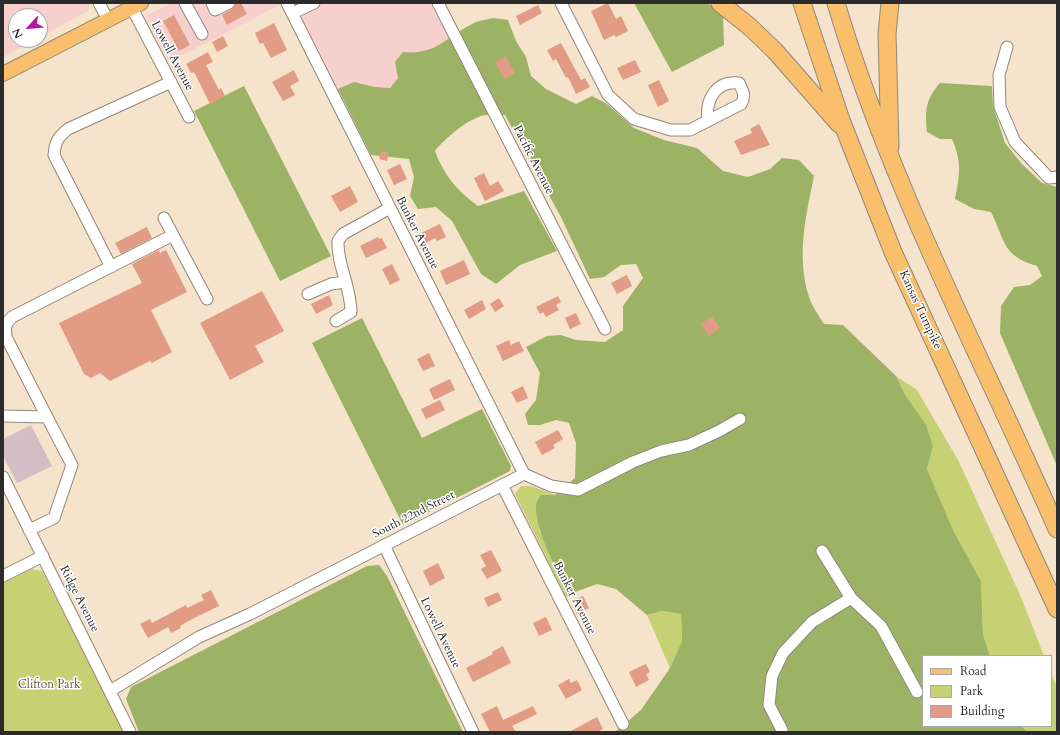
<!DOCTYPE html>
<style>
body{margin:0}
#map{position:relative;width:1060px;height:735px;overflow:hidden;background:#f5e3cb;font-family:Cardo,serif}
canvas{display:block}
.frame{position:absolute;inset:0;border:4px solid #2b2b2b;pointer-events:none}
.legend{position:absolute;left:922px;top:655px;width:130px;height:72px;box-sizing:border-box;background:#fff;border:1px solid #aaa;margin:0;padding:5px 7px;list-style:none;font-size:12px;color:#2b2b2b}
.legend li{display:flex;align-items:center;gap:8px;height:20px}
.legend b{width:20px;border:1px solid #aaa}
.north{position:absolute;left:8px;top:8px;width:40px;height:40px;box-sizing:border-box;background:#fff;border:1px solid #aaa;border-radius:50%;rotate:243deg;font-size:11px;font-weight:700;line-height:16px;text-align:center;color:#2b2b2b}
.north::after{content:'';display:block;margin:auto;width:14px;height:18px;background:#b5179e;clip-path:polygon(50% 0,100% 100%,50% 72%,0 100%)}
</style>
<div id="map">
<canvas width="1060" height="735"></canvas>
<div class="frame"></div>
<ul class="legend">
<li><b style="height:5px;background:#f9bf6d"></b>Road</li>
<li><b style="height:11px;background:#c5d173"></b>Park</li>
<li><b style="height:11px;background:#e29b84"></b>Building</li>
</ul>
<div class="north">N</div>
</div>
<script>
const ctx = document.querySelector('canvas').getContext('2d');
ctx.lineJoin = 'round';
function paint(path, color) { ctx.fillStyle = color; ctx.fill(path, 'evenodd'); }
function strokePath(path, color, width, dash) { ctx.strokeStyle = color; ctx.lineWidth = width; ctx.lineCap = dash ? 'butt' : 'round'; ctx.setLineDash(dash || []); ctx.stroke(path); }
function write(font, color, halo, rows, align = 'center') {
  ctx.font = font + ' Cardo,serif'; ctx.lineWidth = 3; ctx.setLineDash([]); ctx.textBaseline = 'middle'; ctx.strokeStyle = halo; ctx.fillStyle = color; for (const [text, x, y, turn = 0] of rows) {
    ctx.save(); ctx.translate(x, y); ctx.rotate((+turn || 0) * Math.PI / 180); ctx.textAlign = isNaN(turn) ? turn : align; if (halo) ctx.strokeText(text, 0, 0); ctx.fillText(text, 0, 0); ctx.restore();
  }
}
paint(new Path2D(`
 M 3,3 L 90,3 L 88,11 L 40,37 L 40,16 L 16,16 L 16,40 L 34,40 L 3,57 Z
 M 172,3 L 281,3 L 282,4 L 169,62 L 146,16 Z
 M 294,3 L 430,3 L 449,39 L 434,48 L 416,54 L 403,52 L 398,78 L 390,88 L 375,87 L 354,82 L 338,89 Z`), '#f7d0ce');
paint(new Path2D(`
 M 31,425 L 52,466 L 17,483 L 3,456 L 3,439 Z`), '#d2bec4');
paint(new Path2D(`
 M 896,376 L 917,390 L 958,460 L 1021,597 L 1044,656 L 990,656 L 983,635 L 981,581 L 954,532 L 927,469 L 933,447 Z
 M 521,486 L 531,486 L 555,495 L 539,530 L 564,583 L 572,593 L 566,597 L 515,494 Z
 M 32,569 L 42,571 L 124,732 L 3,732 L 3,583 Z
 M 662,611 L 681,614 L 682,641 L 670,668 L 647,615 Z
 M 1051,673 L 1057,688 L 1057,732 L 1027,732 L 1022,726 L 1051,726 Z`), '#c5d173');
paint(new Path2D(`
 M 634,3 L 708,3 L 723,15 L 724,45 L 672,72 Z
 M 494,18 L 508,20 L 516,41 L 526,57 L 531,76 L 546,89 L 576,104 L 592,96 L 607,104 L 634,128 L 664,140 L 697,148 L 723,171 L 748,177 L 770,169 L 782,158 L 799,160 L 814,176 C 806,216 796,256 809,297 C 812,306 819,316 824,324 L 843,325 L 896,376 L 906,396 L 926,425 L 933,447 L 927,469 L 954,532 L 981,581 L 983,635 L 990,656 L 923,656 L 923,726 L 1022,726 L 1027,732 L 615,732 L 641,710 L 670,668 L 682,641 L 681,614 L 662,611 L 647,615 L 616,589 L 597,584 L 572,593 C 557,574 535,530 536,506 C 536,502 539,498 541,495 L 555,495 L 575,478 L 576,443 L 569,423 L 556,420 L 540,425 L 528,425 L 525,414 L 536,400 L 540,373 L 526,347 L 547,336 L 561,335 L 576,340 L 605,342 L 623,330 L 623,306 L 643,278 L 636,264 L 621,265 L 604,277 L 590,279 L 561,217 L 505,115 C 499,115 492,114 486,115 C 470,117 445,138 435,151 C 443,174 458,192 478,206 L 524,191 L 557,251 L 520,265 L 496,284 L 481,274 L 452,221 L 436,207 L 418,209 L 410,196 L 414,177 L 409,159 L 371,155 L 338,89 L 354,82 L 375,87 L 390,88 L 398,78 L 395,62 L 403,52 C 437,56 449,34 476,22 C 482,20 488,19 494,18 Z
 M 940,83 L 992,86 L 993,106 L 1005,143 L 1022,164 L 1042,183 L 1057,187 L 1057,466 L 1000,333 L 1001,306 L 1014,287 L 1030,285 L 1042,276 L 1037,266 C 1002,256 1005,240 991,212 L 974,209 L 955,199 C 960,175 962,162 952,139 L 940,139 L 927,132 C 925,111 925,100 940,83 Z
 M 244,86 L 331,256 L 280,281 L 194,111 Z
 M 362,318 L 422,438 L 482,409 L 511,466 L 510,471 L 403,525 L 312,343 Z
 M 379,565 L 387,576 L 463,732 L 139,732 L 126,699 L 131,687 L 367,566 Z`), '#9cb365');
paint(new Path2D(`
 M 236,3 L 241,3 L 247,14 L 227,25 L 222,15 L 232,9 Z
 M 608,3 L 616,19 L 621,16 L 628,31 L 616,37 L 614,35 L 604,40 L 591,11 Z
 M 538,5 L 542,13 L 520,25 L 516,16 Z
 M 174,15 L 190,45 L 179,51 L 163,21 Z
 M 274,23 L 287,50 L 271,58 L 263,43 L 260,44 L 255,33 Z
 M 223,36 L 228,46 L 217,52 L 212,42 Z
 M 561,43 L 581,80 L 585,78 L 590,87 L 576,94 L 568,77 L 566,78 L 556,59 L 553,61 L 547,50 Z
 M 208,52 L 213,62 L 206,65 L 219,90 L 221,88 L 225,96 L 210,104 L 194,72 L 191,73 L 186,64 Z
 M 506,56 L 515,73 L 504,79 L 495,62 Z
 M 635,60 L 641,72 L 623,80 L 617,68 Z
 M 294,70 L 299,81 L 290,86 L 295,95 L 283,101 L 272,82 Z
 M 659,80 L 669,101 L 658,107 L 648,85 Z
 M 759,124 L 770,145 L 741,155 L 734,141 L 752,133 L 750,129 Z
 M 381,151 L 389,153 L 387,161 L 379,159 Z
 M 400,164 L 407,179 L 394,185 L 387,170 Z
 M 484,173 L 490,186 L 498,181 L 504,191 L 485,201 L 474,178 Z
 M 350,186 L 358,202 L 340,212 L 331,196 Z
 M 440,224 L 446,237 L 437,241 L 435,238 L 426,243 L 421,233 Z
 M 147,227 L 152,238 L 121,254 L 115,243 Z
 M 378,237 L 379,239 L 382,238 L 387,248 L 366,258 L 360,246 Z
 M 159,250 L 160,253 L 166,250 L 187,292 L 151,310 L 172,352 L 152,363 L 150,361 L 110,381 L 100,373 L 91,378 L 84,374 L 59,323 L 142,283 L 132,264 Z
 M 464,260 L 470,274 L 446,285 L 440,271 Z
 M 392,264 L 400,280 L 390,285 L 382,269 Z
 M 627,275 L 632,286 L 617,294 L 611,283 Z
 M 262,291 L 284,331 L 255,346 L 264,362 L 230,380 L 200,323 Z
 M 329,295 L 333,305 L 316,314 L 311,304 Z
 M 558,296 L 561,302 L 556,305 L 559,310 L 546,317 L 543,312 L 540,314 L 536,307 Z
 M 499,298 L 504,306 L 495,312 L 490,304 Z
 M 482,300 L 486,309 L 469,319 L 464,310 Z
 M 576,313 L 581,324 L 570,329 L 565,318 Z
 M 712,316 L 720,328 L 709,336 L 701,324 Z
 M 509,340 L 511,345 L 519,341 L 524,351 L 503,361 L 496,346 Z
 M 429,353 L 435,366 L 423,371 L 417,359 Z
 M 450,379 L 455,390 L 434,400 L 429,389 Z
 M 523,386 L 528,398 L 517,403 L 511,392 Z
 M 440,400 L 445,410 L 426,419 L 421,409 Z
 M 558,430 L 563,439 L 553,445 L 555,448 L 542,455 L 535,442 Z
 M 491,550 L 502,571 L 487,579 L 481,569 L 486,566 L 480,555 Z
 M 438,563 L 445,578 L 430,586 L 423,571 Z
 M 211,590 L 219,606 L 192,619 L 180,626 L 181,628 L 171,633 L 168,627 L 148,638 L 140,624 L 150,619 L 152,623 L 186,605 L 187,608 L 204,600 L 201,595 Z
 M 498,592 L 502,600 L 488,607 L 484,598 Z
 M 583,596 L 589,608 L 577,614 L 571,601 Z
 M 546,617 L 552,630 L 539,636 L 533,623 Z
 M 503,646 L 511,663 L 473,682 L 466,668 L 493,654 L 492,652 Z
 M 646,664 L 650,672 L 646,674 L 649,680 L 636,687 L 629,672 Z
 M 569,679 L 571,683 L 577,680 L 582,690 L 566,699 L 558,685 Z
 M 497,706 L 503,720 L 533,706 L 537,714 L 512,726 L 516,732 L 490,732 L 481,714 Z
 M 597,717 L 603,729 L 598,732 L 569,732 Z`), '#e29b84');
const minor = new Path2D(`
 M 99,3 L 108,20
 M 185,3 L 202,34
 M 212,3 L 215,10 L 229,3
 M 287,3 L 524,474
 M 438,3 L 605,329
 M 561,3 L 608,95 L 634,119 L 671,130 L 690,130 L 741,104 C 746,96 743,91 739,83 C 716,80 705,100 708,121
 M 132,8 L 189,117
 M 293,13 L 314,3
 M 1007,47 L 999,75 L 1000,107 L 1015,142 L 1049,178 L 1057,177
 M 164,218 L 207,299
 M 111,267 L 54,155 C 55,142 58,137 68,129 L 171,82
 M 308,294 L 331,284 L 346,282
 M 336,321 L 351,312 C 351,287 337,265 338,241 L 343,234 L 390,208
 M 3,416 L 47,417 L 72,465 L 54,518 L 29,530
 M 47,417 L 6,337 C 5,328 5,324 12,317 L 173,235
 M 3,477 L 130,732
 M 502,485 L 623,724
 M 384,545 L 473,732
 M 822,551 L 851,598 L 881,626 L 917,692
 M 3,576 L 43,556
 M 110,691 L 199,637 L 250,614 L 524,474 L 551,486 L 578,490 L 633,462 L 661,451 L 689,445 L 719,431 L 740,419
 M 781,732 L 782,730 L 769,705 L 772,676 L 783,653 L 812,622 L 851,598`);
const major = new Path2D(`
 M 3,74 L 141,3`);
const highway = new Path2D(`
 M 720,3 L 750,27 L 775,51 L 839,124
 M 802,3 L 841,120 L 893,252 L 1057,609
 M 836,3 C 891,188 980,353 1057,529
 M 890,3 L 887,34 L 890,147`);
strokePath(minor, '#90877b', 13);
strokePath(major, '#90877b', 16);
strokePath(highway, '#90877b', 19);
strokePath(minor, '#fff', 11);
strokePath(major, '#f9bf6d', 14);
strokePath(highway, '#f9bf6d', 17);
write('12px', '#2b2b2b', '#fff', [
 ["Lowell Avenue",172,56,62],
 ["Pacific Avenue",533,160,63],
 ["Bunker Avenue",417,233,63],
 ["Kansas Turnpike",920,310,65],
 ["South 22nd Street",414,515,-27],
 ["Bunker Avenue",574,598,63],
 ["Ridge Avenue",79,599,63],
 ["Lowell Avenue",440,633,64]
]);
write('12px', '#595d41', '#fff', [
 ["Clifton Park",49,685]
]);
</script>
